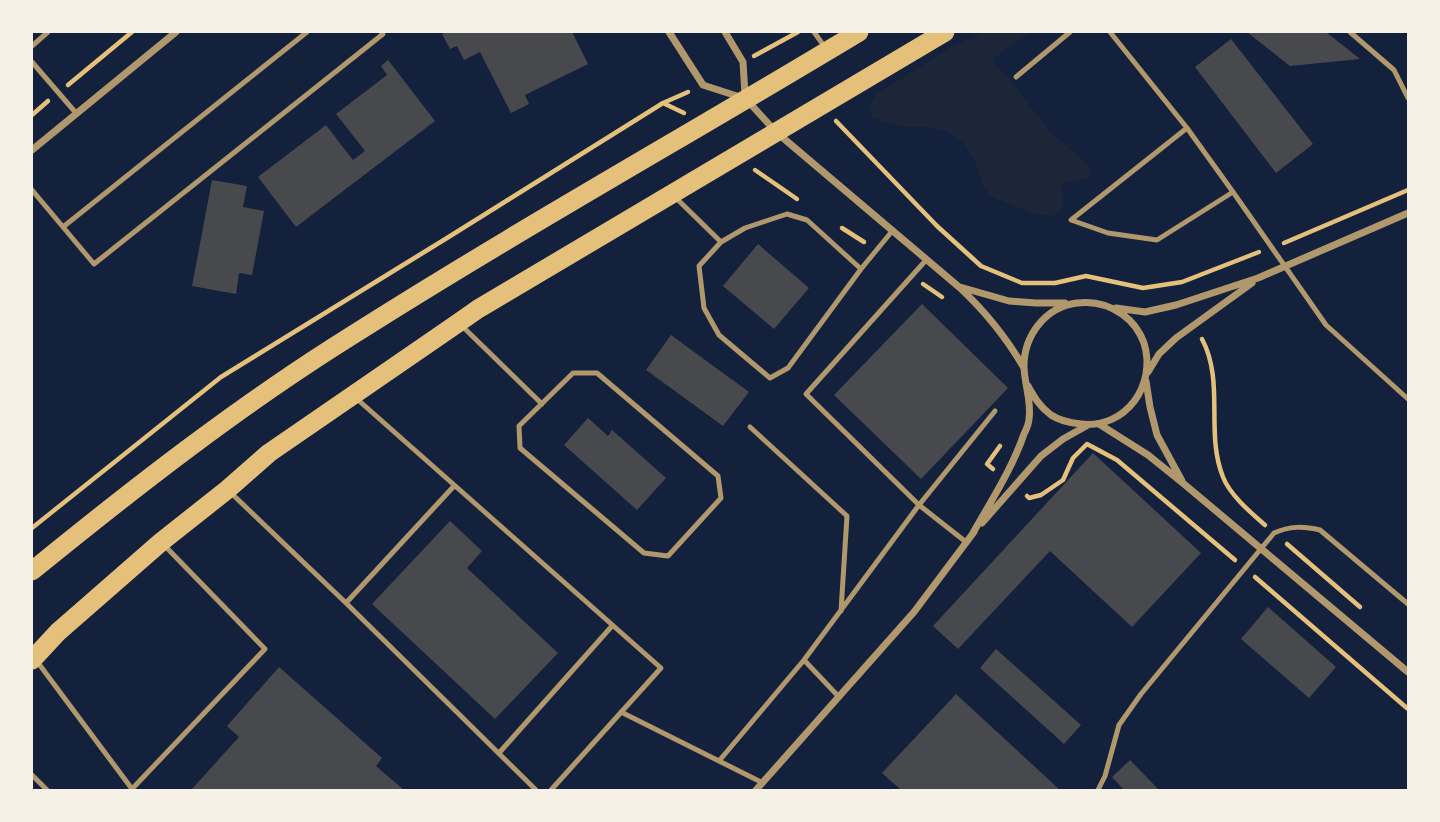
<!DOCTYPE html>
<style>
body{margin:0}
#map{position:relative;width:1440px;height:822px;overflow:hidden;background:#14213d;font-family:"Roboto Condensed",sans-serif}
canvas{display:block}
.frame{position:absolute;inset:0;border:33px solid #f6f1e7;pointer-events:none}
</style>
<div id="map">
<canvas width="1440" height="822"></canvas>
<div class="frame"></div>
</div>
<script>
const ctx = document.querySelector('canvas').getContext('2d');
ctx.lineJoin = 'round';
function paint(path, color) { ctx.fillStyle = color; ctx.fill(path, 'evenodd'); }
function strokePath(path, color, width, dash) { ctx.strokeStyle = color; ctx.lineWidth = width; ctx.lineCap = dash ? 'butt' : 'round'; ctx.setLineDash(dash || []); ctx.stroke(path); }
paint(new Path2D(`
 M 983,32 L 1031,32 L 994,58 L 993,63 L 1010,80 L 1053,135 L 1079,156 L 1089,166 L 1090,178 L 1061,183 L 1064,199 L 1061,210 L 1052,216 L 1035,214 L 991,197 L 982,184 L 976,163 L 963,142 L 949,132 L 929,127 L 905,127 L 872,118 L 870,105 L 877,94 L 950,48 Z`), '#1d2539');
paint(new Path2D(`
 M 448,32 L 572,32 L 588,64 L 525,95 L 529,104 L 511,113 L 480,52 L 464,60 L 457,46 L 450,49 L 442,34 Z
 M 1247,32 L 1326,32 L 1360,59 L 1290,66 Z
 M 1231,39 L 1313,144 L 1276,173 L 1195,67 Z
 M 388,60 L 435,121 L 296,227 L 258,177 L 326,125 L 353,160 L 365,151 L 336,114 L 387,75 L 381,66 Z
 M 212,180 L 247,186 L 243,207 L 264,211 L 252,275 L 239,273 L 236,294 L 192,286 Z
 M 758,244 L 809,288 L 774,329 L 723,286 Z
 M 922,304 L 1008,388 L 921,479 L 834,395 Z
 M 671,335 L 749,392 L 723,426 L 646,370 Z
 M 588,418 L 608,436 L 612,430 L 666,478 L 637,510 L 564,445 Z
 M 1093,453 L 1201,553 L 1132,627 L 1050,551 L 958,649 L 933,626 Z
 M 450,521 L 482,551 L 467,568 L 558,653 L 495,719 L 372,604 Z
 M 1268,607 L 1336,667 L 1309,698 L 1241,639 Z
 M 996,649 L 1081,725 L 1064,744 L 980,668 Z
 M 279,667 L 382,758 L 376,766 L 404,790 L 191,790 L 239,737 L 227,726 Z
 M 956,694 L 1060,790 L 901,790 L 882,773 Z
 M 1130,760 L 1159,790 L 1124,790 L 1112,777 Z`), '#48494c');
strokePath(new Path2D(`
 M 754,56 L 798,32
 M 68,85 L 132,32
 M 663,103 L 684,113
 M 32,115 L 48,101
 M 836,121 L 937,226 L 981,266 L 1022,283 L 1055,283 L 1086,276 L 1143,288 L 1182,282 L 1259,252
 M 755,170 L 797,199
 M 842,228 L 864,242
 M 1284,243 L 1408,190
 M 923,284 L 942,297
 M 1202,339 C 1225,382 1205,433 1223,477 C 1230,495 1250,512 1265,525
 M 993,469 L 987,464 L 1000,446
 M 1027,496 L 1029,498 L 1041,495 L 1063,480 L 1073,458 L 1087,444 L 1117,460 L 1235,560
 M 32,528 L 221,377 L 447,238 L 663,103 L 688,92
 M 1287,544 L 1360,607
 M 1255,577 L 1408,709`), '#e5c07b', 4.5);
strokePath(new Path2D(`
 M 814,32 L 824,46
 M 1110,32 L 1187,128
 M 1350,32 L 1394,70 L 1408,98
 M 32,46 L 48,32
 M 32,62 L 76,113
 M 1016,77 L 1070,32
 M 32,190 L 94,264 L 383,34 L 381,32
 M 1233,192 L 1187,128 L 1071,220 L 1108,233 L 1157,240 L 1233,192 L 1326,325 L 1408,399
 M 675,197 L 721,242 L 745,228 L 787,214 L 807,220 L 861,269 L 893,230
 M 63,227 L 307,32
 M 721,242 L 699,266 L 704,308 L 719,335 L 770,378 L 788,368 L 861,269
 M 461,325 L 542,404
 M 573,373 L 597,373 L 718,476 L 721,498 L 668,556 L 644,553 L 520,448 L 519,426 Z
 M 357,399 L 661,668 L 551,790
 M 750,427 L 847,516 L 841,611
 M 230,492 L 346,603 L 536,790
 M 966,542 L 919,505 L 995,411
 M 346,603 L 454,486
 M 36,660 L 132,789 L 265,649 L 165,546
 M 839,697 L 804,660 L 919,505 L 806,394 L 927,259
 M 621,712 L 763,783
 M 499,753 L 612,626
 M 719,761 L 804,660
 M 32,775 L 47,790
 M 1098,790 L 1105,776 L 1119,725 L 1141,694 L 1274,533 C 1290,526 1303,526 1320,530 L 1408,604`), '#b1986c', 5);
strokePath(new Path2D(`
 M 669,32 L 703,85 L 746,99 L 776,132 L 959,287 C 985,311 1006,337 1024,368
 M 725,32 L 743,62 L 745,95
 M 32,150 L 176,32
 M 960,287 L 1009,301 L 1036,303 L 1065,303
 M 1116,308 L 1145,312 L 1176,305 L 1258,278 L 1408,213
 M 1148,372 L 1159,354 L 1176,338 L 1252,283
 M 1146,381 L 1150,407 L 1157,435 L 1182,481
 M 1099,424 L 1148,455 L 1184,484 L 1408,672
 M 982,523 L 1041,456 L 1063,439 L 1088,425
 M 973,533 C 991,501 1012,469 1024,434 C 1026,430 1029,424 1029,419 C 1032,402 1024,383 1024,366 C 1024,336 1045,307 1077,303 C 1093,301 1109,305 1122,314 C 1132,321 1140,332 1144,343 C 1157,385 1126,429 1081,424 C 1071,423 1060,421 1051,415 C 1040,407 1034,397 1028,386
 M 756,790 L 914,612 L 974,532`), '#b1986c', 7);
strokePath(new Path2D(`
 M 32,571 C 134,488 239,406 351,336 C 518,230 690,134 859,32
 M 32,660 L 58,632 L 161,542 L 228,489 L 269,453 L 458,323 L 478,309 L 945,32`), '#e5c07b', 19);
</script>
